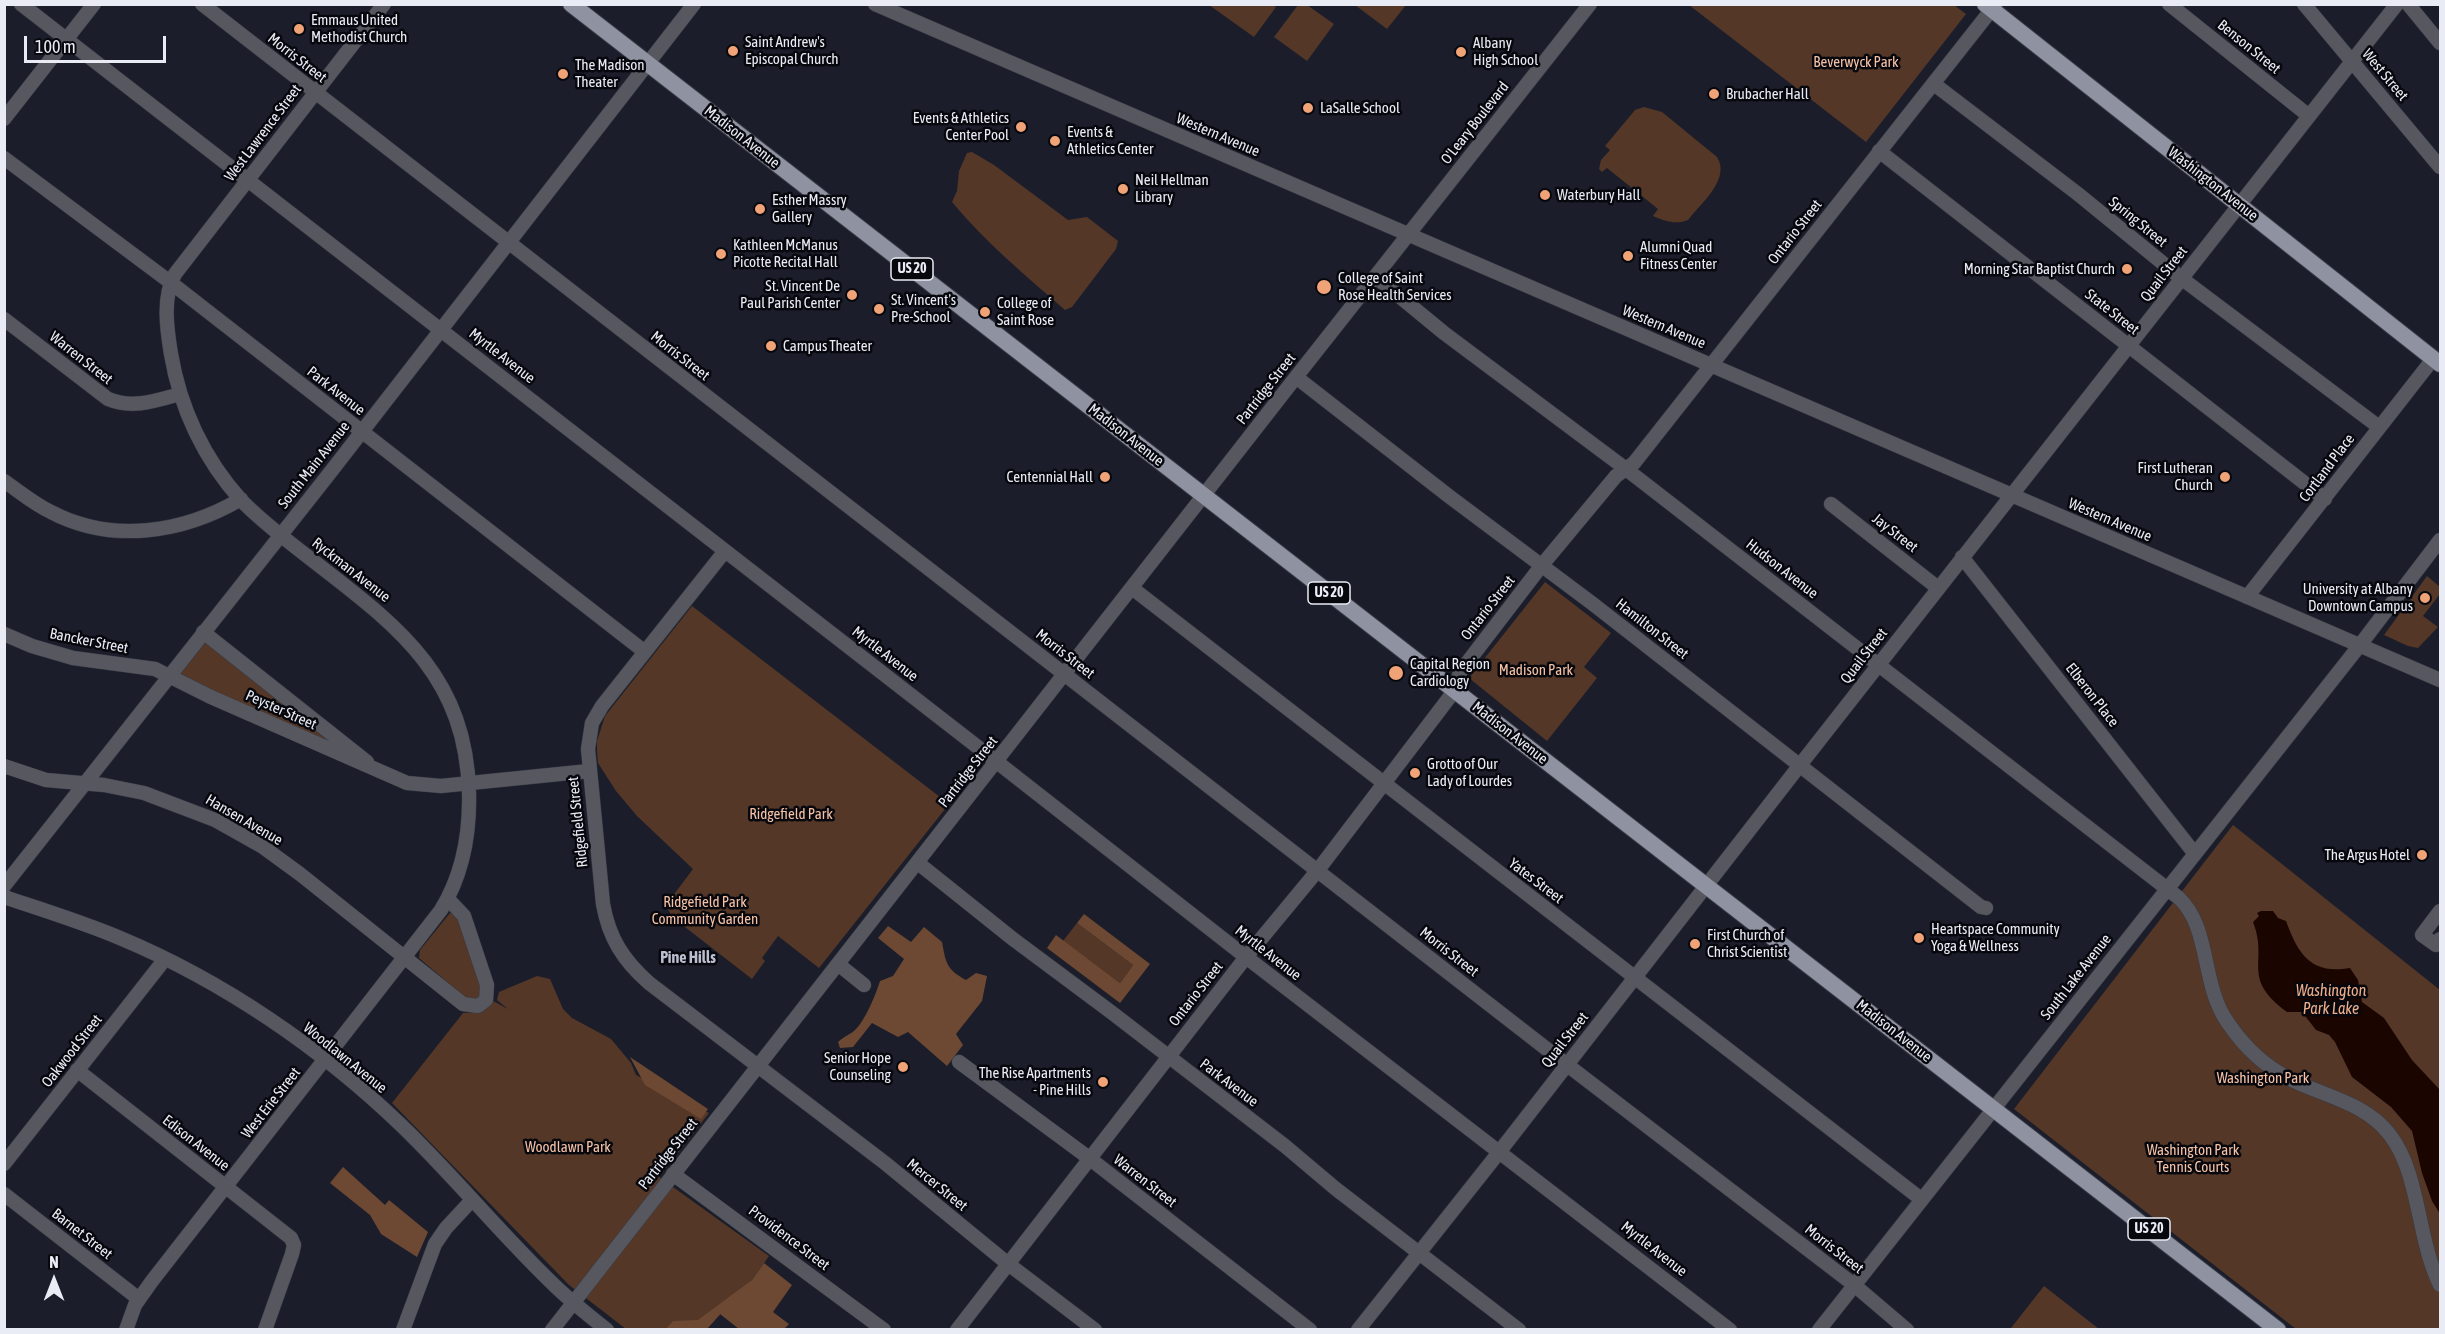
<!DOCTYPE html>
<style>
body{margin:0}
#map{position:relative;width:2445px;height:1334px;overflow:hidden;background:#1b1e2a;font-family:"Asap Condensed",sans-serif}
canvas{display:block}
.frame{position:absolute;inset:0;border:6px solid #eaecf5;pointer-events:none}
.north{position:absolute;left:24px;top:1250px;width:60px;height:60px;-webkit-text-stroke:4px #07080e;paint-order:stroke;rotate:0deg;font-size:16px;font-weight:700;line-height:24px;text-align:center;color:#eaecf5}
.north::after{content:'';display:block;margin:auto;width:21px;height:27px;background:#eaecf5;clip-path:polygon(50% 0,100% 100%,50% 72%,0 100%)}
.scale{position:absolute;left:24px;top:36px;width:142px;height:27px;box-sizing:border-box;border:3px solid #eaecf5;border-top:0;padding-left:8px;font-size:18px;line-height:21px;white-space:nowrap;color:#eaecf5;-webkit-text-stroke:4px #07080e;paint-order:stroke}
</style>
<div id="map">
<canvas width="2445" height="1334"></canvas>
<div class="frame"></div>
<div class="north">N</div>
<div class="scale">100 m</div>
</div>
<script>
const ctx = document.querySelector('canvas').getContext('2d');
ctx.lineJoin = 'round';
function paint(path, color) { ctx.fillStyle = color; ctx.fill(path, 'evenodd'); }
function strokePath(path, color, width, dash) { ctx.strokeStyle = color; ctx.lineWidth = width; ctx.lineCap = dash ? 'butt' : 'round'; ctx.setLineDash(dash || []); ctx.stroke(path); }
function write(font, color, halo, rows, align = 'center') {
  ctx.font = font + ' "Asap Condensed",sans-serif'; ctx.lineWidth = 5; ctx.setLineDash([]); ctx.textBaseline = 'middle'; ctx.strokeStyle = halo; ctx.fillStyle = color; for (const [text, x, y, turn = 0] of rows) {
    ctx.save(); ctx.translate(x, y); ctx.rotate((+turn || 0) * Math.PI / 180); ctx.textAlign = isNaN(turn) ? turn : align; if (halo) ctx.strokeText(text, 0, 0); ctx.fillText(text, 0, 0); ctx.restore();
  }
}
paint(new Path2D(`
 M 1272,5 L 1276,7 L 1254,37 L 1209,5 Z
 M 1298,5 L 1307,5 L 1334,24 L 1307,61 L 1274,37 Z
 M 1355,5 L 1406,5 L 1387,29 Z
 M 1954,5 L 1966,14 L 1866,142 L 1689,5 Z
 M 1644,107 L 1662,112 L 1717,157 C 1731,179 1701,203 1688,220 C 1676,225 1665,221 1653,216 L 1658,209 L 1607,168 L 1602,172 L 1599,169 L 1601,160 L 1610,150 L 1605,146 L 1635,110 Z
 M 972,152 L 994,165 L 1068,220 L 1087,217 L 1118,241 L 1116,249 L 1072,307 L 1065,310 C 1025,275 986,243 952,202 L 957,191 L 959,171 L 967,153 Z
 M 2427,576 L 2440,587 L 2440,594 L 2423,616 L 2438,627 L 2418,648 L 2408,646 L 2384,635 Z
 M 1545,582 L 1611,633 L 1584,667 L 1597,678 L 1547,741 L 1469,678 Z
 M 692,606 L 949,804 L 819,968 L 778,936 L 762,958 L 765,961 L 752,979 L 672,917 L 666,905 L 693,869 L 637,816 L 616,791 L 598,763 L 597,751 L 597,741 L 605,716 Z
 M 204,643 L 206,643 L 334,742 L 334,746 L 182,677 L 181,673 Z
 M 2233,825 L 2440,990 L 2440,1329 L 2296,1329 L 2014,1109 Z
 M 450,913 L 457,915 L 483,987 L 481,996 L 476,999 L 467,999 L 419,958 L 420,950 Z
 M 1077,923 L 1133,965 L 1120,983 L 1063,941 Z
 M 537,976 L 550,979 L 563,1009 L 572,1018 L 611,1039 L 631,1063 L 636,1075 L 709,1113 L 659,1177 L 769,1256 L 752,1280 L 707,1329 L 626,1329 L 569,1285 L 392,1103 L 463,1013 L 476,1012 L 493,1001 L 508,1009 L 497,1000 L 499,992 Z
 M 2044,1286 L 2099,1329 L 2013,1330 L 2011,1328 Z`), '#543727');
paint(new Path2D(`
 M 1084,914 L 1150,964 L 1120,1003 L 1047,948 L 1056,935 L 1120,983 L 1133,965 L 1077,923 Z
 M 888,926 L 911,942 L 924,927 L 942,942 C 946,963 946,969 966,980 L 976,973 L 987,976 L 982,1001 L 956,1034 L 963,1045 L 947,1066 L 908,1032 L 898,1037 L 872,1023 L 853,1047 L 840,1048 L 838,1042 C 844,1036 852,1034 857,1028 C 866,1018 876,994 880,981 L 893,976 L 904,959 L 878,938 Z
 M 630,1057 L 708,1109 L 701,1119 L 645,1085 Z
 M 343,1167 L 385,1205 L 389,1200 L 428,1232 L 417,1257 L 381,1234 L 370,1215 L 330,1183 Z
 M 764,1263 L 792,1285 L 773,1312 L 789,1324 L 784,1329 L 739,1329 L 720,1314 L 707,1329 L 666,1329 L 673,1321 L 698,1320 L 752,1280 Z`), '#6d4832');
paint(new Path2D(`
 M 2261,911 L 2273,911 L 2278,918 L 2286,921 C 2298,954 2311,975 2350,968 L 2358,980 L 2362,1002 L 2384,1018 L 2412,1060 L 2440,1090 L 2440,1214 L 2432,1201 L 2422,1173 L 2412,1131 L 2391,1107 L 2352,1077 L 2335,1042 L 2329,1035 L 2316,1030 L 2302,1012 L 2287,1012 C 2240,977 2269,963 2253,922 L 2259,916 L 2257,913 Z`), '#1b0500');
const minor = new Path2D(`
 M 21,4 L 997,762 L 1246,957 L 1730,1330
 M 202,4 L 1566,1064 L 1853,1284 L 1907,1330
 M 875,4 L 2440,680
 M 2169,4 L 2309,116
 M 2304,4 L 2440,167
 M 2408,4 L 2440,43
 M 1934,84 L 2078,194 L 2181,278 L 2379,427
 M 4,119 L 94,4
 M 1879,151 L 2325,499
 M 4,158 L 170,282 L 645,652
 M 1376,277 L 1444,333 L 1626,469 L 2179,898 C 2211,928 2201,986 2228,1023 C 2243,1045 2263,1065 2288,1078 C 2322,1096 2365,1102 2390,1135 C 2420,1174 2417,1239 2440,1285
 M 4,319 L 108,399 C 133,409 155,401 180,394
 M 1296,377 L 1450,497 L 1593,604 L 1981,907 L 1986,908
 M 4,481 C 20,492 34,504 51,512 C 112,544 183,533 241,499
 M 1831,504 L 1938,588
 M 725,551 L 602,706 L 592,723 L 588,749 L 603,904 C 609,938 623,960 649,983 L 885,1163 L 1007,1263 L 1095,1330
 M 1962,557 L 2195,854
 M 1132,588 L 1921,1199
 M 2247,597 L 2433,359
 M 203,632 L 367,762
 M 4,634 L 32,646 L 73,658 L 155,669 L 211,697 L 407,783 L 441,786 L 589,771
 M 4,766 L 46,780 L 104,785 L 144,793 L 215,820 L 263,847 L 300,874 L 463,1004 L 478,1006 L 486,1000 L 487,985 L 464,916 L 448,899
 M 918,863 L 1013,939 L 1111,1012 L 1285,1146 L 1336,1189 L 1519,1330
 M 4,886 L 329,474 L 694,4
 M 4,897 C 43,910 82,922 120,938 C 223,981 321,1048 402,1126 C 454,1176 500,1233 552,1283 C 569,1300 588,1315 607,1330
 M 2440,911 L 2422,935 L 2436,945 L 2440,939
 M 838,964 L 864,985
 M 959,1062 L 1089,1158 L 1310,1330
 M 77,1070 L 291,1238 L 294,1245 L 292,1254 L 265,1330
 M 4,1164 L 165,959
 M 673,1174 L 884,1330
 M 4,1194 L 139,1299
 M 126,1330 L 135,1305 L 152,1281 L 441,910 C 463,874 470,834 469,793 C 466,672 393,623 307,556 C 284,538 261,521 241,500 C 204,459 180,408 171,354 C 167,330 162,297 175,274 L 384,4
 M 403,1330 L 435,1244 L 446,1228 L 472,1200
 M 552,1330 L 1296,377 C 1395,253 1491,128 1590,4
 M 957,1330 L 1246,957 L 1318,870 L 1455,690 L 1460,672 L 1542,565 L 1616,476 L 1634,463 L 1996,4
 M 1358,1330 L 1500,1151 L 1800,765 L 2397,4
 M 1819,1330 L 2360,645 L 2440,540`);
const major = new Path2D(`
 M 571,4 L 2278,1330
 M 1985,4 L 2440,364`);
strokePath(minor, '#383b46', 15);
strokePath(major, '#383b46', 18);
strokePath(minor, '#57585f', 14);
strokePath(major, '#8f93a1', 16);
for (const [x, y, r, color] of [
 [299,29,6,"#efa377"],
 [733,51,6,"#efa377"],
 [1461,52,6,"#efa377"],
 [563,74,6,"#efa377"],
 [1714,94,6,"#efa377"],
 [1308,108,6,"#efa377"],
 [1021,127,6,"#efa377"],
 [1055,141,6,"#efa377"],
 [1123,189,6,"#efa377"],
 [1545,195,6,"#efa377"],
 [760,209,6,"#efa377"],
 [721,254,6,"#efa377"],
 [1628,256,6,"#efa377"],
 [2127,269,6,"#efa377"],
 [1324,287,8,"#efa377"],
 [852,295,6,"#efa377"],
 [879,309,6,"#efa377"],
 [985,312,6,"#efa377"],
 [771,346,6,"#efa377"],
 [1105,477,6,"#efa377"],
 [2225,477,6,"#efa377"],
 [2425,598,6,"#efa377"],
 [1396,673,8,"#efa377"],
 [1415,773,6,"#efa377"],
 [2422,855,6,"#efa377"],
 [1919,938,6,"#efa377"],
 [1695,944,6,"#efa377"],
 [903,1067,6,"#efa377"],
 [1103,1082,6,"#efa377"]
]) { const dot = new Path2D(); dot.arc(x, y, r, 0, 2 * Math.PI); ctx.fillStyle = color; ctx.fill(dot); strokePath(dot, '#07080e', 2); }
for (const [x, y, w] of [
 [912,269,42],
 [1329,593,42],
 [2149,1229,42]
]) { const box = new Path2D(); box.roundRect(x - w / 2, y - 11, w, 22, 4.5); ctx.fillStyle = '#07080e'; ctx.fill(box); strokePath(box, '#eaecf5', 1.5); }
write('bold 14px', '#eaecf5', null, [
 ["US 20",912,269],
 ["US 20",1329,593],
 ["US 20",2149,1229]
]);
write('15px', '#eaecf5', '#07080e', [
 ["Emmaus United",311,20],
 ["Methodist Church",311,37],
 ["Saint Andrew's",745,42],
 ["Episcopal Church",745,59],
 ["Albany",1473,43],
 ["High School",1473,60],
 ["The Madison",575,65],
 ["Theater",575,82],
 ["Brubacher Hall",1726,94],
 ["LaSalle School",1320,108],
 ["Events & Athletics",1009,118,"right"],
 ["Center Pool",1009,135,"right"],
 ["Events &",1067,132],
 ["Athletics Center",1067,149],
 ["Neil Hellman",1135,180],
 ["Library",1135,197],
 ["Waterbury Hall",1557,195],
 ["Esther Massry",772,200],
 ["Gallery",772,217],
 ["Kathleen McManus",733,245],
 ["Picotte Recital Hall",733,262],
 ["Alumni Quad",1640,247],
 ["Fitness Center",1640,264],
 ["Morning Star Baptist Church",2115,269,"right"],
 ["College of Saint",1338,278],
 ["Rose Health Services",1338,295],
 ["St. Vincent De",840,286,"right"],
 ["Paul Parish Center",840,303,"right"],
 ["St. Vincent's",891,300],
 ["Pre-School",891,317],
 ["College of",997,303],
 ["Saint Rose",997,320],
 ["Campus Theater",783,346],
 ["First Lutheran",2213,468,"right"],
 ["Church",2213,485,"right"],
 ["Centennial Hall",1093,477,"right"],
 ["University at Albany",2413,589,"right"],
 ["Downtown Campus",2413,606,"right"],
 ["Capital Region",1410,664],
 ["Cardiology",1410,681],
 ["Grotto of Our",1427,764],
 ["Lady of Lourdes",1427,781],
 ["The Argus Hotel",2410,855,"right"],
 ["Heartspace Community",1931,929],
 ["Yoga & Wellness",1931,946],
 ["First Church of",1707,935],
 ["Christ Scientist",1707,952],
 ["Senior Hope",891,1058,"right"],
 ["Counseling",891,1075,"right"],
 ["The Rise Apartments",1091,1073,"right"],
 ["- Pine Hills",1091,1090,"right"]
], 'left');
write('15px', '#eaecf5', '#07080e', [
 ["Benson Street",2249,47,39],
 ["Morris Street",297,58,38],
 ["West Street",2385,75,50],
 ["O'Leary Boulevard",1475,123,-52],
 ["West Lawrence Street",263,133,-53],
 ["Western Avenue",1218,135,23],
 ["Madison Avenue",742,137,38],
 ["Washington Avenue",2213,184,38],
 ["Spring Street",2138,222,39],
 ["Ontario Street",1795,232,-52],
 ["Quail Street",2164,274,-52],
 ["State Street",2112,312,38],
 ["Western Avenue",1664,327,23],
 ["Myrtle Avenue",502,356,38],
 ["Morris Street",680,356,38],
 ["Warren Street",81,358,38],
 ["Partridge Street",1266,389,-52],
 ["Park Avenue",336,391,38],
 ["Madison Avenue",1126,435,38],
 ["South Main Avenue",314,465,-52],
 ["Cortland Place",2327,468,-53],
 ["Western Avenue",2110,520,23],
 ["Jay Street",1895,533,38],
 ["Hudson Avenue",1782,569,38],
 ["Ryckman Avenue",351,570,38],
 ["Ontario Street",1488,608,-52],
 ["Hamilton Street",1652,629,38],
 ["Bancker Street",89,641,11],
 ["Myrtle Avenue",885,654,38],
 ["Morris Street",1065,654,38],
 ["Quail Street",1864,656,-52],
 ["Elberon Place",2092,695,52],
 ["Peyster Street",281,710,24],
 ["Madison Avenue",1510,733,38],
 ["Partridge Street",968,772,-52],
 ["Hansen Avenue",244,820,30],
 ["Ridgefield Street",578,822,-96],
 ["Yates Street",1536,881,37],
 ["Morris Street",1449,952,38],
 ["Myrtle Avenue",1268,953,38],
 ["South Lake Avenue",2076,977,-52],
 ["Ontario Street",1196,994,-52],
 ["Madison Avenue",1894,1031,38],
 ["Quail Street",1565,1040,-52],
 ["Oakwood Street",72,1051,-52],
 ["Woodlawn Avenue",345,1058,39],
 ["Park Avenue",1229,1083,37],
 ["West Erie Street",271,1103,-52],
 ["Edison Avenue",196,1143,38],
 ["Partridge Street",668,1154,-52],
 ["Warren Street",1145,1181,38],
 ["Mercer Street",937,1185,39],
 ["Barnet Street",82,1234,38],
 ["Providence Street",789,1238,37],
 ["Myrtle Avenue",1654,1249,38],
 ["Morris Street",1834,1249,38]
]);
write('15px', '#f7c2a5', '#07080e', [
 ["Beverwyck Park",1856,62],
 ["Madison Park",1536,670],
 ["Ridgefield Park",791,814],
 ["Ridgefield Park",705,902],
 ["Community Garden",705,919],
 ["Washington Park",2263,1078],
 ["Woodlawn Park",568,1147],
 ["Washington Park",2193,1150],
 ["Tennis Courts",2193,1167]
]);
write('bold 16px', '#babecf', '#07080e', [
 ["Pine Hills",688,958]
]);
write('italic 16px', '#efae8a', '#07080e', [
 ["Washington",2331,991],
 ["Park Lake",2331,1009]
]);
</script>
